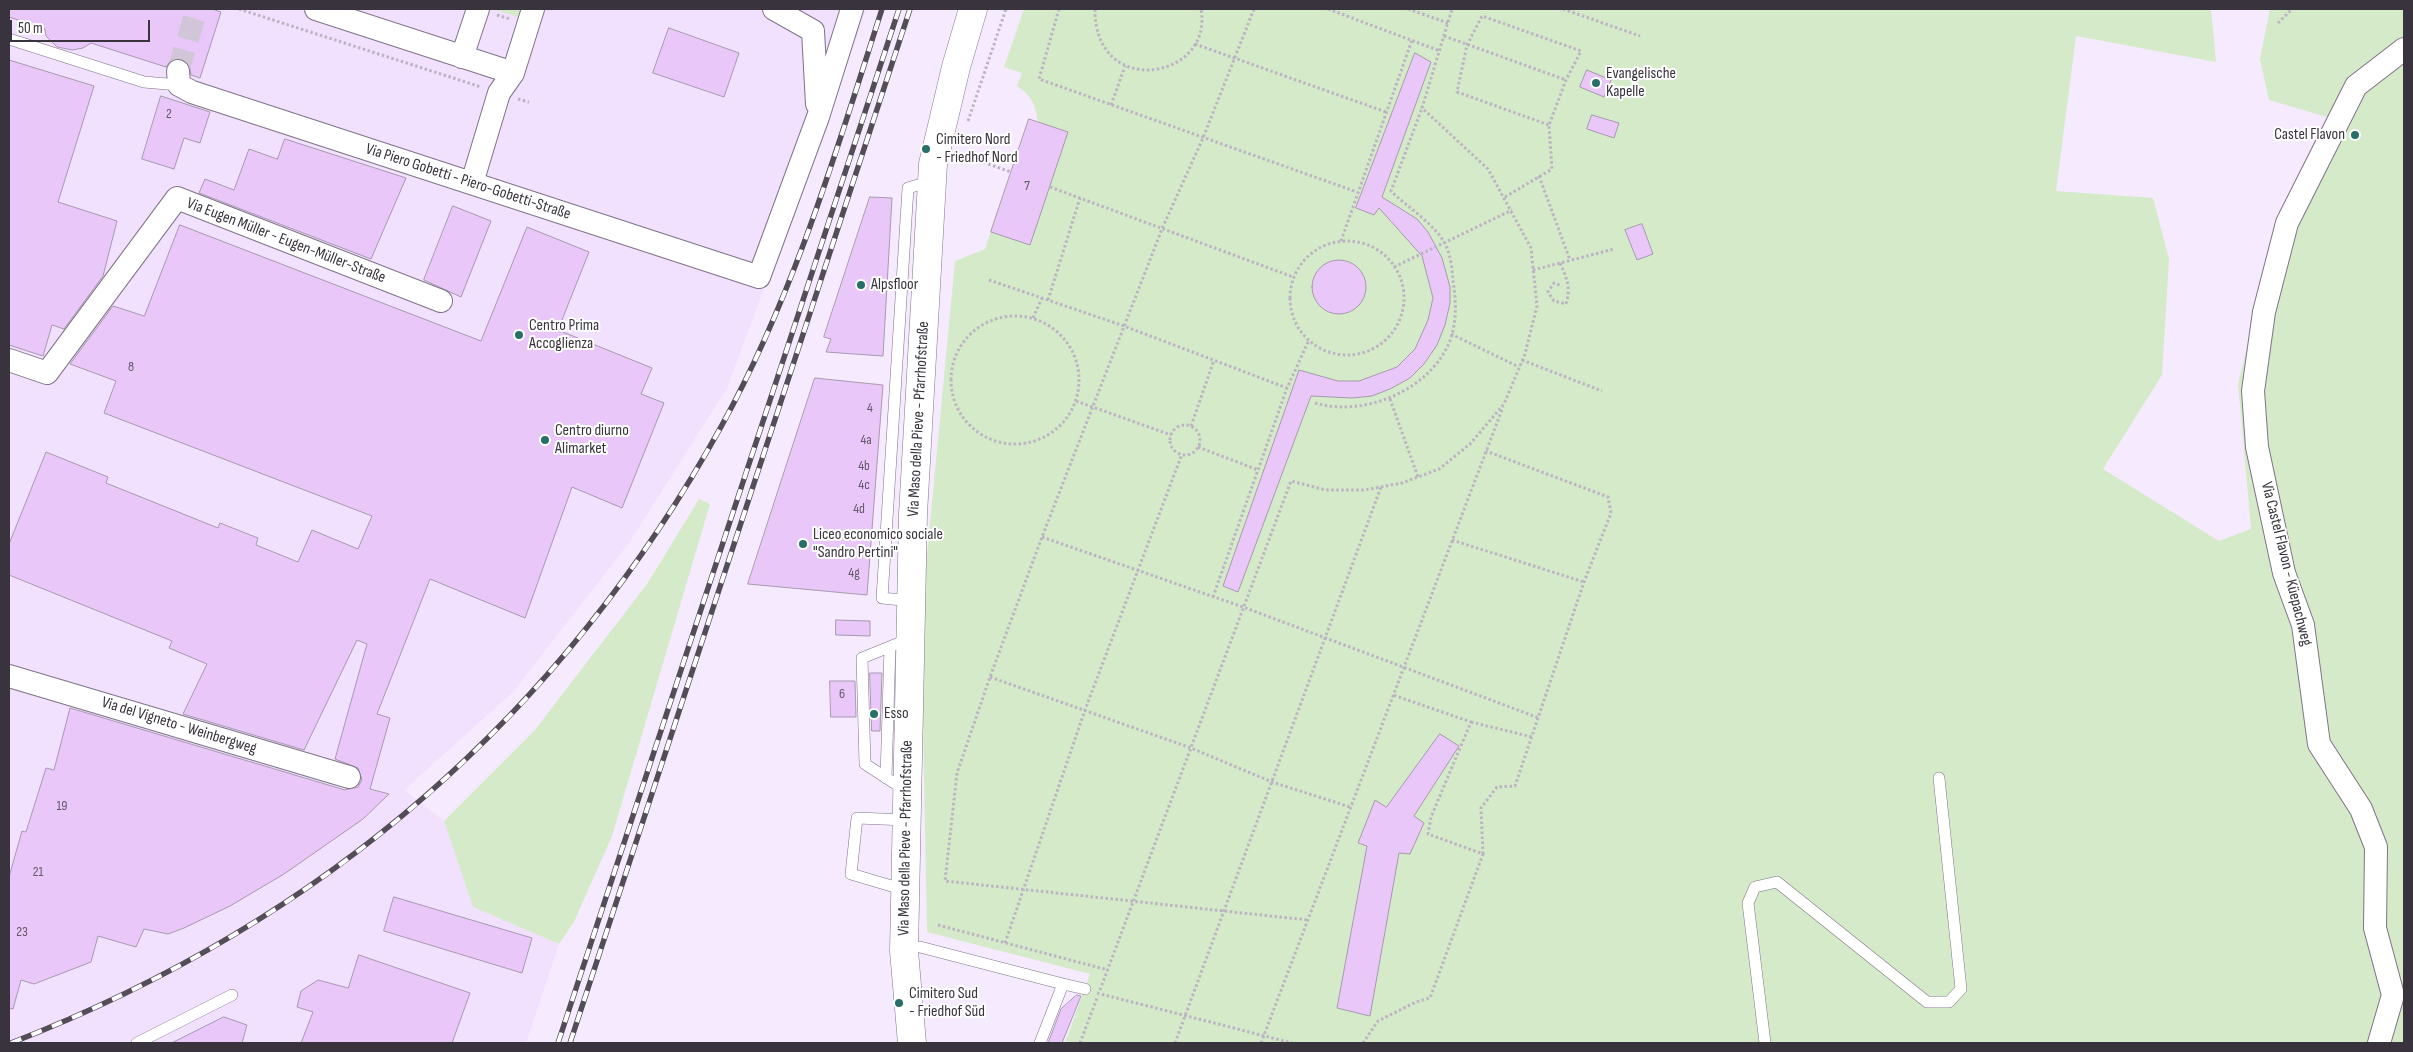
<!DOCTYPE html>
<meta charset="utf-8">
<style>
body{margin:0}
#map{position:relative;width:2413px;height:1052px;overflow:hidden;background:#f6ebfe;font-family:"Sofia Sans Condensed",sans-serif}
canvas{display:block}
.frame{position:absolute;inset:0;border:10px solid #38333c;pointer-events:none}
.scale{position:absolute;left:10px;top:20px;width:140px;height:22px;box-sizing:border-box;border:2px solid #38333c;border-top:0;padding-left:6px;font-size:15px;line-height:18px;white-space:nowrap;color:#38333c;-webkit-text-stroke:4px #fff;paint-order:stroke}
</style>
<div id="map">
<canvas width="2413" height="1052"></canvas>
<div class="frame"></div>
<div class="scale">50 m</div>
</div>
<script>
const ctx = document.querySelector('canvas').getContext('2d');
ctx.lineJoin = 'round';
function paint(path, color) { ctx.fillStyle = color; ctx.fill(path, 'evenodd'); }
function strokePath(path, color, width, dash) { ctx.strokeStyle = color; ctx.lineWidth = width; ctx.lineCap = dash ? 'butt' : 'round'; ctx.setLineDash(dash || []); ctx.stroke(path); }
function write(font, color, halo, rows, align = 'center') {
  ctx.font = font + ' "Sofia Sans Condensed",sans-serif'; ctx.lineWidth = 4; ctx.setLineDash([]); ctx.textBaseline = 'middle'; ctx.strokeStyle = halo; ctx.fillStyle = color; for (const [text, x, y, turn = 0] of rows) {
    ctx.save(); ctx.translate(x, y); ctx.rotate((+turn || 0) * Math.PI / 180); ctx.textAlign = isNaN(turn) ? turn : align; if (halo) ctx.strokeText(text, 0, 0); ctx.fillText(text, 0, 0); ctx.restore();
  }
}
paint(new Path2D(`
 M 9,9 L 866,9 L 849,61 L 727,388 L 629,543 L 513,692 L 404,790 L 444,821 L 473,907 L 559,944 L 526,1043 L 9,1043 Z`), '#f1e0fe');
paint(new Path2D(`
 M 493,9 L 524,9 L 521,18 Z
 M 1024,9 L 2211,9 L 2216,62 L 2076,36 L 2056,191 L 2153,198 L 2169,259 L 2162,375 L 2103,469 L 2219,541 L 2251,529 L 2238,384 L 2279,214 L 2330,118 L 2269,100 L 2260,59 L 2270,9 L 2404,9 L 2404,1043 L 1065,1043 L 1090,974 L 927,932 L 921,619 L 955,261 L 985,249 L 1029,119 L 1038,122 C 1035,104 1032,96 1017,86 L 1022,73 L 1004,67 Z
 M 699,499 L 710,504 L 612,836 L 574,922 L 559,944 L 473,907 L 444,821 L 534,731 L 647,584 Z`), '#d5eac9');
const building = new Path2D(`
 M 9,9 L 212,9 L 221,12 L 200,78 L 191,75 L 189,64 L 183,59 L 171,60 L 166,67 L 91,43 L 83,48 L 72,50 L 57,47 L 46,36 L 45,29 L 9,17 Z
 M 669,28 L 739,53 L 724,97 L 653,73 Z
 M 1415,53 L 1431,62 L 1382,197 L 1417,219 L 1428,232 L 1442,258 L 1450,287 L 1450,303 L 1445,325 L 1437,345 L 1424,364 L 1410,378 L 1390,389 L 1372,396 L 1352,398 L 1311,396 L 1238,592 L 1223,586 L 1299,370 L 1338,381 L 1359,381 L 1397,367 L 1415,349 L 1428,320 L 1433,298 L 1422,256 L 1379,208 L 1374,215 L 1356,208 Z
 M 9,60 L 94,86 L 58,202 L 117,221 L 103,276 L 64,329 L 52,325 L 43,356 L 9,345 Z
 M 1587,70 L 1611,80 L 1604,97 L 1580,87 Z
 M 161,96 L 210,112 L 200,143 L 184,138 L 174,169 L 142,159 Z
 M 1592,115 L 1619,123 L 1614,138 L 1587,129 Z
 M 1029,119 L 1068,132 L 1030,245 L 991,232 Z
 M 285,139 L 406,178 L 371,259 L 199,193 L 205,179 L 234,190 L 249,149 L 277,159 Z
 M 870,197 L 892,198 L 883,356 L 826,352 L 831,339 L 824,337 Z
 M 453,206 L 491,221 L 461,297 L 424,280 Z
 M 1642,224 L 1653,254 L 1637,260 L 1625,230 Z
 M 180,225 L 481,341 L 527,227 L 589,252 L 558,330 L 652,368 L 641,394 L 664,403 L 622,508 L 572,487 L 525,618 L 430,579 L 377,714 L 390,718 L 370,789 L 389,794 L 363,819 L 284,874 L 230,906 L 184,928 L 168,934 L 144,929 L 136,947 L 98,936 L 91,962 L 34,984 L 21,980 L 13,1009 L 9,1008 L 9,877 L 22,831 L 26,832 L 46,768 L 54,770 L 70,708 L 345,790 L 358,787 L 362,780 L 358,768 L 335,759 L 367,644 L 357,640 L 304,750 L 183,714 L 207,664 L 169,648 L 172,641 L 9,575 L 9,544 L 46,452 L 108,477 L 106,483 L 218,528 L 220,523 L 258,538 L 256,545 L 298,562 L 312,530 L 358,549 L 372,516 L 104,413 L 116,381 L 70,364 L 113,306 L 144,316 Z
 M1312 287a27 27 0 1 1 54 0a27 27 0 1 1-54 0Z
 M 815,378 L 883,385 L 867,595 L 748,584 Z
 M 836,620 L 870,621 L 870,636 L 836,635 Z
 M 870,673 L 882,673 L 880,731 L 872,731 Z
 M 830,681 L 855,681 L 856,717 L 831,717 Z
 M 1440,734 L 1459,746 L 1414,816 L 1424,823 L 1410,854 L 1399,853 L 1370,1016 L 1337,1008 L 1367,846 L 1358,843 L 1375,800 L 1386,807 Z
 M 394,897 L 532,938 L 522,973 L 384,931 Z
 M 359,955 L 470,993 L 452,1043 L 301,1043 L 313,1012 L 297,1007 L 301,991 L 318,980 L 348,988 Z
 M 1077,995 L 1081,996 L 1062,1043 L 1048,1043 L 1061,1009 Z
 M 224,1017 L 247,1025 L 242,1043 L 172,1043 Z`);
paint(building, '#e9c8f9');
strokePath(building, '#a799ae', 1);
strokePath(new Path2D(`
 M 178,71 L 197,9`), '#d0c6d7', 22, [22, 11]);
const service = new Path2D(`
 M 9,39 L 144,82 L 179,85
 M 911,601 L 882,598 L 908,188 L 931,181
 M 886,778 L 890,647
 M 905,790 L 865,764 L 862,658 L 909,639
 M 905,890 L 851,874 L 857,818 L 907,820
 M 920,947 L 1063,984 L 1040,1043
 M 1063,984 L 1085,989
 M 137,1043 L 232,995
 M 1765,1043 L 1748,903 L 1755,887 L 1777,882 L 1927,1002 L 1949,1002 L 1961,989 L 1939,778`);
const minor = new Path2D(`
 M 316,9 L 513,73
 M 774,9 L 813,31 L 817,104
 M 462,57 L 478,9
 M 178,71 L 179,85 L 192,92 L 759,277 L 818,117 L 852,9
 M 472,183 L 499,93 L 513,73 L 533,9
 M 9,360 L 47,373 L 177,198 L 441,301
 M 9,676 L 349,777
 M 2379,1043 L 2393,995 L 2375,928 L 2376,847 L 2361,809 L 2319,744 L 2303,625 L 2284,573 L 2257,447 L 2253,391 L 2264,312 L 2287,223 L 2356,86 L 2404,49`);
const tertiary = new Path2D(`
 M 912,1043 L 904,951 L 913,514 L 933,164 L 956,67 L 973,9`);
strokePath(service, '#7f7388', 12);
strokePath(minor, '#7f7388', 24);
strokePath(tertiary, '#7f7388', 29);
strokePath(new Path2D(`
 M 239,9 L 481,87
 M 1059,9 L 1039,79 L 1357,192
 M 1095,9 C 1094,100 1214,80 1201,9
 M 1254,9 L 1203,138 L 1162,229 L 1042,537 L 990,677 L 957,773 L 945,881 L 1308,920
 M 1328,9 L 1440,51
 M 1408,9 L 1448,23
 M 1563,9 L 1640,36
 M 497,15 L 510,19
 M 2278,23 L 2292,9
 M 1444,36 L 1566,80
 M 1195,44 L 1386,112
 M 518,99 L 529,102
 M 1111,105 L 1125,66
 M 968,121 L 1006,9
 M 960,154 L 1011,172
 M 1539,176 L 1570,260
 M 1050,187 L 1293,277
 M 1505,197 L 1552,169 L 1549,125 L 1566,80 L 1581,51 L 1482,16 L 1467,45 L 1457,92 L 1549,125
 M 1341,241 L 1412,40
 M1290 298a57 57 0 1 1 114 0a57 57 0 1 1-114 0Z
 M 1560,263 C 1567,278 1571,288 1566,304 L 1554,301 L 1548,292 L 1554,283 L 1562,286
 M 1394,267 L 1512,210
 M 1533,270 L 1614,249
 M 989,280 L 1124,326 L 1287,388
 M 1048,300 L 1080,198
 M951 380a64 64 0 1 1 128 0a64 64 0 1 1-128 0Z
 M 1033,318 L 1042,298
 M 1451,334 L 1519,367
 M 1522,360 L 1602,391
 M 1390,399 L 1418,477
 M 1076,401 L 1171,435
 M 1315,403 C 1365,418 1433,389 1451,338 C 1457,319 1456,300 1453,281 C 1452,269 1451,255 1445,244 C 1435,224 1407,207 1391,191 L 1422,108
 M1170 440a15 15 0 1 1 30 0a15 15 0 1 1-30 0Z
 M 1191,426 L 1214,360
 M 1198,447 L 1258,470
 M 1042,537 L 1243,607 L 1539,718
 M 1452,540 L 1584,582
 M 1213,597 L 1287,388 L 1309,340
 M 990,677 L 1191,748 L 1272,782 L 1350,807
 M 1471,722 L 1532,737
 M 1483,854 L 1481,808 L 1497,787 L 1515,786 L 1584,582 L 1611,513 L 1608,497 L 1486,451
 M 938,925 L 1108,970
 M 1005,943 L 1085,710 L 1182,454
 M 1100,990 L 1291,481 L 1326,490 L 1364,490 L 1402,483 L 1439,469 L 1470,444 L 1504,404 L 1525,354 L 1537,306 L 1531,248 L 1488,169 L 1422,108 L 1452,9
 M 1097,993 L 1292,1043
 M 1080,1043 L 1097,998
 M 1175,1043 L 1381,487
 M 1261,1043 L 1503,407
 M 1363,1043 L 1378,1021 L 1416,1002 L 1430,998 L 1483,854 L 1428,834 L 1431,817 L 1471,722 L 1393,695`), '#bcb3c3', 3, [2.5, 2.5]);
strokePath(service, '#fff', 11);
strokePath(minor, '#fff', 22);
strokePath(tertiary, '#fff', 28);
const rail = new Path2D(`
 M 11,1043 C 323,922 560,718 722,425 C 794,295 837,149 882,9
 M 558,1043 L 899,9
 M 570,1043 L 910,9`);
strokePath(rail, '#534d57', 5.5);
strokePath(rail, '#fff', 4, [11]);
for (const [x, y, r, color] of [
 [1596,83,5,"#277069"],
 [2355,135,5,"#277069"],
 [926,149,5,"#277069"],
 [861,285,5,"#277069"],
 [519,335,5,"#277069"],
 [545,440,5,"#277069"],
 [803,544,5,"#277069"],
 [874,714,5,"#277069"],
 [899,1003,5,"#277069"]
]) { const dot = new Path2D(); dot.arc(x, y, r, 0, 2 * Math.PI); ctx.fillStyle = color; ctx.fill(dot); strokePath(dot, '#fff', 2); }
write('14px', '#64586b', null, [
 ["2",169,114],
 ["7",1027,186],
 ["8",131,367],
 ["4",870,408],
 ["4a",866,440],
 ["4b",864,466],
 ["4c",864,485],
 ["4d",859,509],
 ["4g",854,573],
 ["6",842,694],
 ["19",62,806],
 ["21",38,872],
 ["23",22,932]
]);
write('16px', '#38333c', '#fff', [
 ["Evangelische",1606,74],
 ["Kapelle",1606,92],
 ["Castel Flavon",2345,135,"right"],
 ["Cimitero Nord",936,140],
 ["- Friedhof Nord",936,158],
 ["Alpsfloor",871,285],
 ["Centro Prima",529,326],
 ["Accoglienza",529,344],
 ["Centro diurno",555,431],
 ["Alimarket",555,449],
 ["Liceo economico sociale",813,535],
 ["\"Sandro Pertini\"",813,553],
 ["Esso",884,714],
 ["Cimitero Sud",909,994],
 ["- Friedhof Süd",909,1012]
], 'left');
write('16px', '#38333c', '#fff', [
 ["Via Piero Gobetti - Piero-Gobetti-Straße",468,182,18],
 ["Via Eugen Müller - Eugen-Müller-Straße",286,241,21],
 ["Via Maso della Pieve - Pfarrhofstraße",919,419,-87],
 ["Via Castel Flavon - Küepachweg",2286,564,76],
 ["Via del Vigneto - Weinbergweg",179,726,17],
 ["Via Maso della Pieve - Pfarrhofstraße",906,838,-89]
]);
</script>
